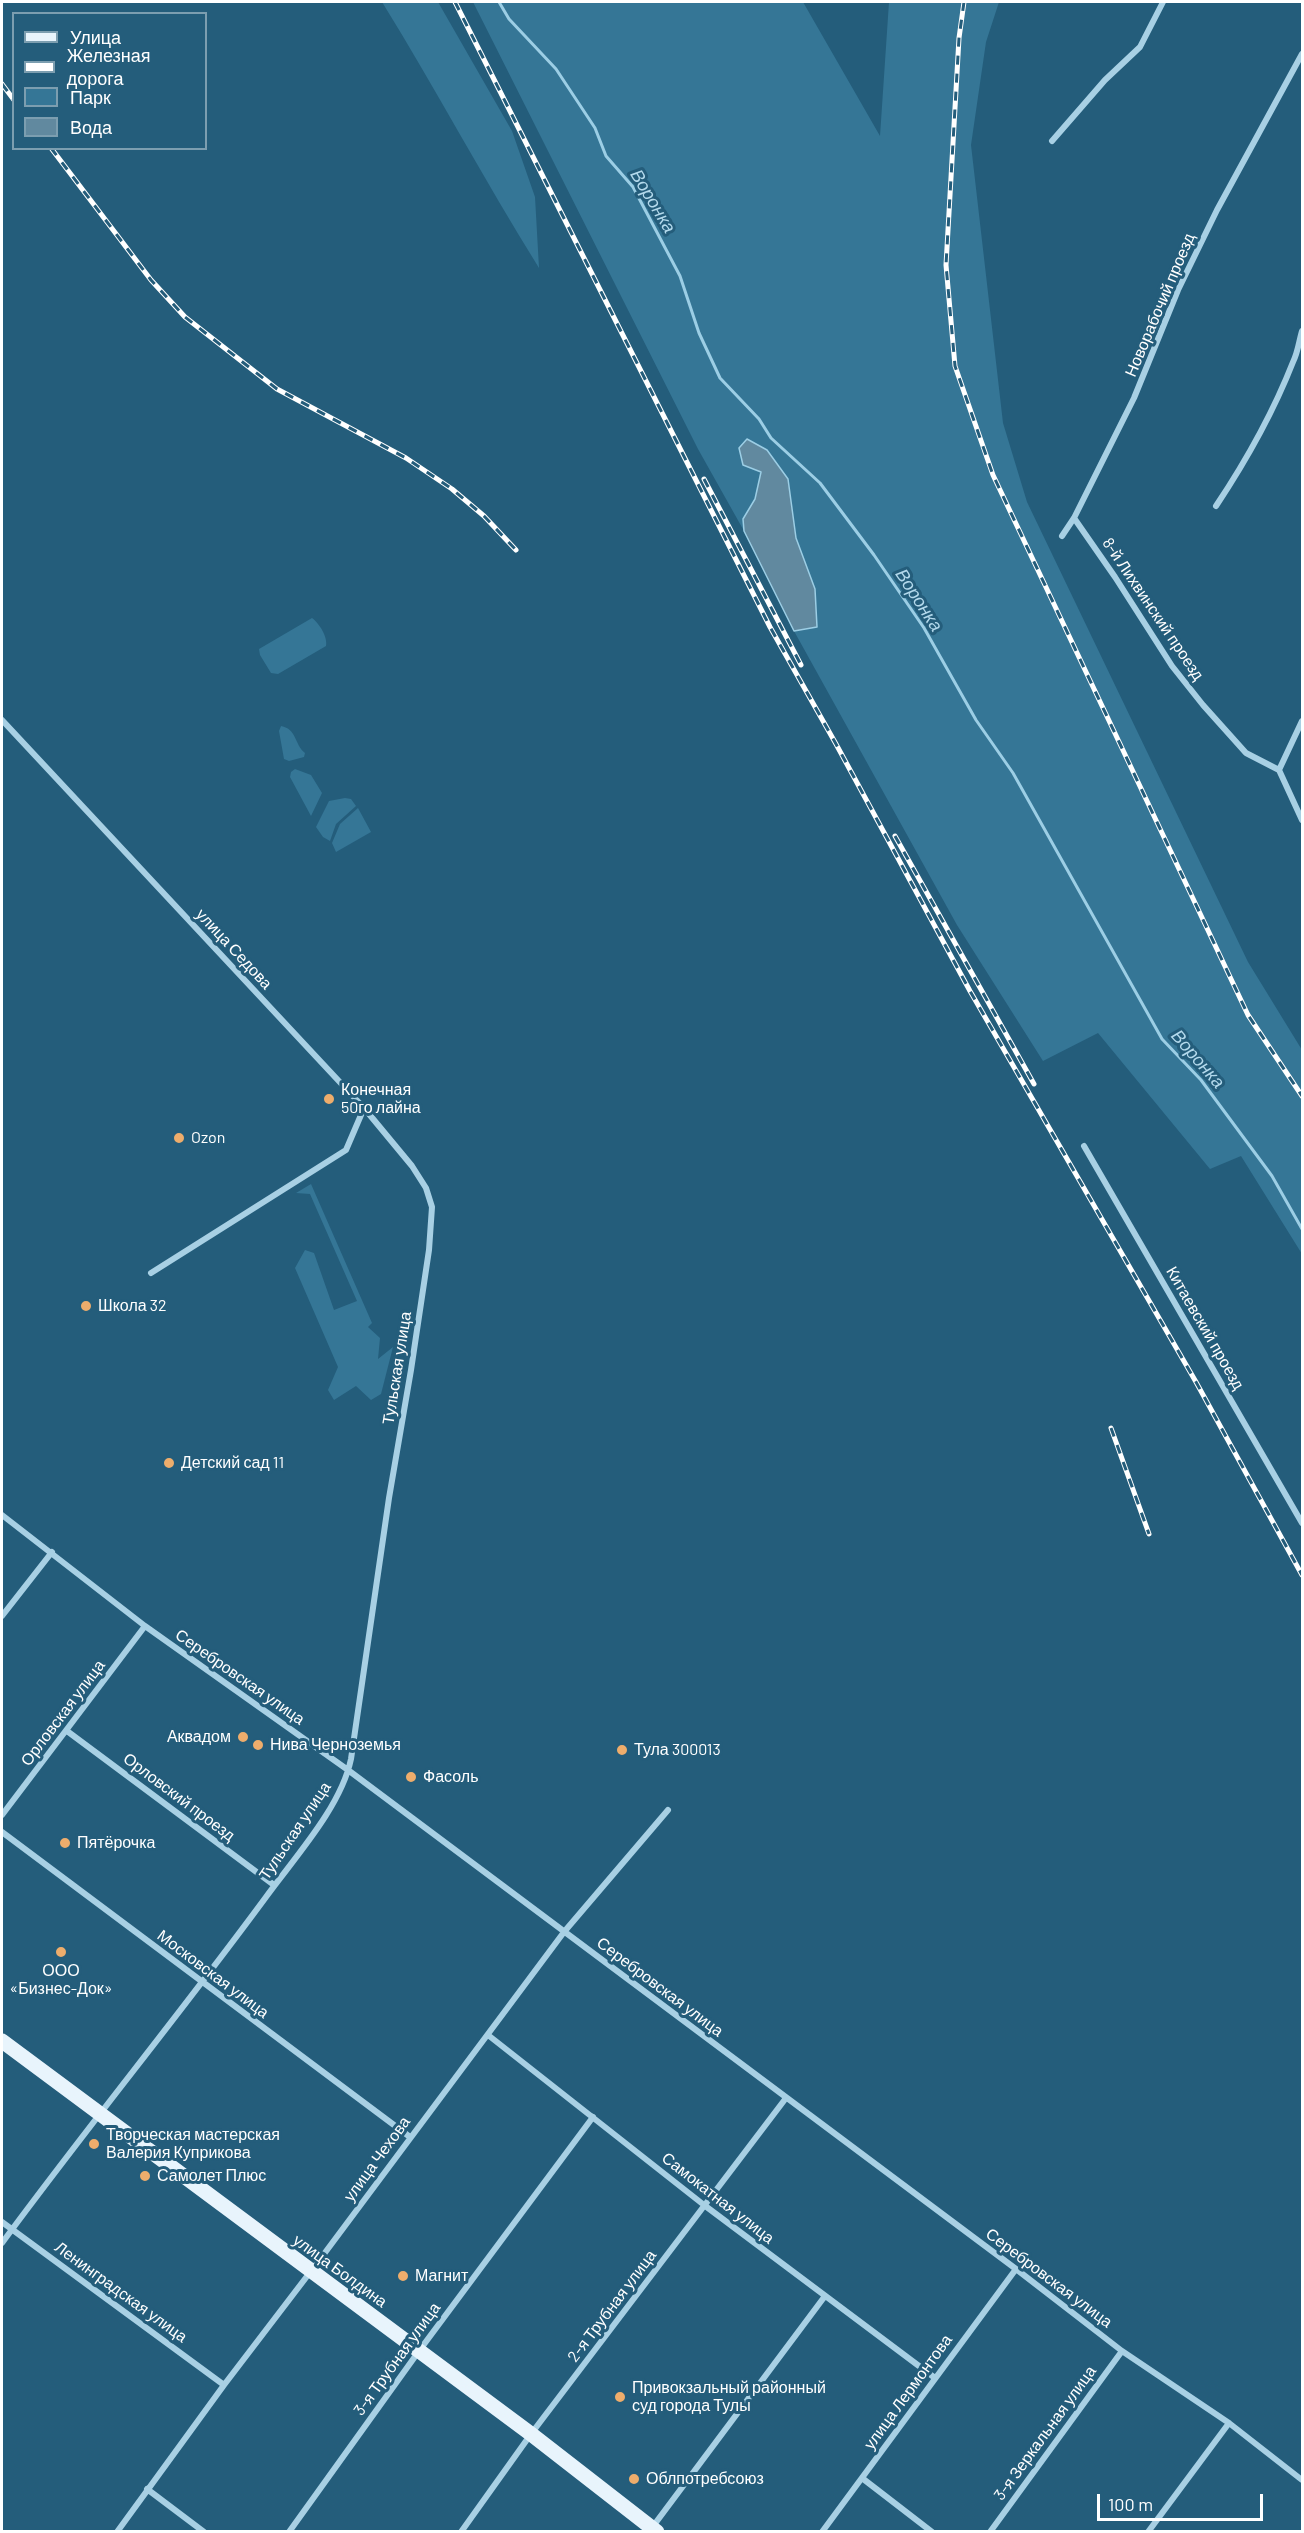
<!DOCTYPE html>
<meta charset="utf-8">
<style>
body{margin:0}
#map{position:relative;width:1304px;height:2533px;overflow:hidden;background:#245d7b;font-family:Barlow,sans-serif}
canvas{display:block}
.frame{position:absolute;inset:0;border:3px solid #fff;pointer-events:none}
.legend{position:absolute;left:12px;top:12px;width:195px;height:138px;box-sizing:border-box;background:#245d7b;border:2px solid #7c9eb0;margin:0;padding:8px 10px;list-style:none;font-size:18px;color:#fff}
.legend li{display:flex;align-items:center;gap:12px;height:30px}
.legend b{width:30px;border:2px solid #7c9eb0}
.scale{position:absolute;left:1097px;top:2494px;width:166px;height:27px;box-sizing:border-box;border:3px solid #fff;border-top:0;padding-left:8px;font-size:18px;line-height:21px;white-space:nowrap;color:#fff;-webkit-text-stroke:4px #245d7b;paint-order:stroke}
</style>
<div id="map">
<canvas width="1304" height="2533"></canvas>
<div class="frame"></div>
<ul class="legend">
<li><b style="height:8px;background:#e8f4fc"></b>Улица</li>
<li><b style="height:8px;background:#fff"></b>Железная дорога</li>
<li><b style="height:16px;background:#357696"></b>Парк</li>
<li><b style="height:16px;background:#61899f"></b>Вода</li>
</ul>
<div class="scale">100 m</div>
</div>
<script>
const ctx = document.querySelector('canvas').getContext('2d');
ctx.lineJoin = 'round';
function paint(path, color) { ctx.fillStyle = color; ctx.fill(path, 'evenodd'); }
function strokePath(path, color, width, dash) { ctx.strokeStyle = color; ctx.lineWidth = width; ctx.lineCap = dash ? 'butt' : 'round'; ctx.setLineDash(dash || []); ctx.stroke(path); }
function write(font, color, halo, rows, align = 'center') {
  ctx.font = font + ' Barlow,sans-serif'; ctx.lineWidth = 6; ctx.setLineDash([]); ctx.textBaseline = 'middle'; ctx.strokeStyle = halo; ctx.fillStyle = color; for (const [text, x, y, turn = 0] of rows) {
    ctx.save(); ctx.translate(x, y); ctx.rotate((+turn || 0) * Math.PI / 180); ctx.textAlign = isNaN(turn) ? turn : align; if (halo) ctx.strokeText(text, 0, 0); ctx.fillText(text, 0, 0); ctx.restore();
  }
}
paint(new Path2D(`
 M 382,2 L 438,2 L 512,131 L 535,197 L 539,268 C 484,180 436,89 382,2 Z
 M 473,2 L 803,2 L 880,136 L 889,2 L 999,2 L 986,42 L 971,145 L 1003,423 L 1027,502 L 1248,962 L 1302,1050 L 1302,1254 L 1241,1156 L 1210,1169 L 1098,1033 L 1043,1061 L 957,925 L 794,631 L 817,627 L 815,589 L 796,538 L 788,479 L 747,439 L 740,448 L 743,465 L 761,472 L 755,499 L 743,519 L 744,531 L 698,449 Z
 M 312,618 C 319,623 328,637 326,646 L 278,674 L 271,673 L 260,655 L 259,649 Z
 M 281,726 C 297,729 294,744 305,753 L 304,757 L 289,761 L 284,759 L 279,731 Z
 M 295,769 L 311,775 L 322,793 L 311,816 L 290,777 L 291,772 Z
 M 345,798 L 351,799 L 356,806 L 336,824 L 330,841 L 323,837 L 316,827 L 329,801 Z
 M 358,808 L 371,832 L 336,852 L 332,843 L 340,824 Z
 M 311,1184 L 372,1323 L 368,1327 L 380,1338 L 378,1359 L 393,1347 L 381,1394 L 371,1400 L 356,1386 L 334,1400 L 328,1390 L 338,1367 L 295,1268 L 305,1250 L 314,1253 L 334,1310 L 357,1301 L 310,1194 L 296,1193 Z`), '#357696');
const water = new Path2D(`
 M 747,439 L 767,450 L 788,479 L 796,538 L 815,589 L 817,627 L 794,631 L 744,531 L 743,519 L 755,499 L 761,472 L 743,465 L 739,448 Z`);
paint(water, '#61899f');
strokePath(water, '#9ccee5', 1.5);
strokePath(new Path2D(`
 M 499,2 L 509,19 L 556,69 L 595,128 L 606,156 L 633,187 L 680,276 L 699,333 L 720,378 L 759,419 L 771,438 L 820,483 L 874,555 L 924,628 L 976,720 L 1013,773 L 1162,1039 L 1201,1080 L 1272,1176 L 1302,1229`), '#9ccee5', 3);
strokePath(new Path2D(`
 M 1052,141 L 1105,80 L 1140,47 L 1163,2
 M 1216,506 C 1246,461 1273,413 1293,362 C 1298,352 1299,341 1302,331
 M 1074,518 L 1115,577 L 1172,666 L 1203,705 L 1246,753 L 1279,770 L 1302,820
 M 1062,536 L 1074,518 L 1134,398 L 1178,290 L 1217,210 L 1302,54
 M 2,720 L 364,1108 L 412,1166 L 426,1188 L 432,1207 L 429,1250 L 411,1370 L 389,1498 L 351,1759 C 341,1807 295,1857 266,1897 C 180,2014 88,2126 2,2243
 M 1279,770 L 1302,721
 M 1084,1146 L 1302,1523
 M 151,1273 L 346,1150 L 364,1108
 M 2,1515 L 145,1626 L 348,1770 L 1016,2269 L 1122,2351 L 1229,2423 L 1302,2480
 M 2,1616 L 52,1552
 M 67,1731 L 274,1885
 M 2,1815 L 145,1626
 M 2,1832 L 410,2137
 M 488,2035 L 704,2205 L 935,2378
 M 2,2222 L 224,2385
 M 862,2478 L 932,2532
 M 147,2489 L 204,2532
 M 651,2529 L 825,2296
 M 117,2532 L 224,2385 L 324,2254 L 564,1932 L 668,1810
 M 289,2532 L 419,2351 L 593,2117
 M 461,2532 L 531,2434 L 786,2098
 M 822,2532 L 1016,2269
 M 990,2532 L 1122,2351
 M 1148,2532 L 1229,2423`), '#a8d0e4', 6);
strokePath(new Path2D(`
 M 2,2041 L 531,2434 L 657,2532`), '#e8f4fc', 15);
const rail = new Path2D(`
 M 455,2 L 770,627 L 836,744 L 970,991 L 1196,1382 L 1302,1575
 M 964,2 L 959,38 L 946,265 L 955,366 L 993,475 L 1248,1015 L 1302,1096
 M 2,84 L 14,100
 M 51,148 L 151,280 L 185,317 L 277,389 L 406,458 L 452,489 L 484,516 L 516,550
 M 704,479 L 801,665
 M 895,836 L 1034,1084
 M 1111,1428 L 1149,1534`);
strokePath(rail, '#fff', 5);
strokePath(rail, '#245d7b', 3, [9]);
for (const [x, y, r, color] of [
 [329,1099,6,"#eead6c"],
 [179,1138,6,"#eead6c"],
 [86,1306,6,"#eead6c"],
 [169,1463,6,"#eead6c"],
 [243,1737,6,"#eead6c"],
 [258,1745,6,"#eead6c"],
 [622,1750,6,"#eead6c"],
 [411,1777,6,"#eead6c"],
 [65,1843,6,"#eead6c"],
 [61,1952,6,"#eead6c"],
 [94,2144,6,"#eead6c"],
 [145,2176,6,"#eead6c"],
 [403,2276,6,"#eead6c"],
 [620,2397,6,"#eead6c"],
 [634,2479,6,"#eead6c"]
]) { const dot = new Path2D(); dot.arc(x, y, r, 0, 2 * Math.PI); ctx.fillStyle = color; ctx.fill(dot); strokePath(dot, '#245d7b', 2); }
write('16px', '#fff', '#245d7b', [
 ["Новорабочий проезд",1160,305,-67],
 ["8-й Лихвинский проезд",1153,609,56],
 ["улица Седова",234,949,47],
 ["Китаевский проезд",1205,1328,60],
 ["Тульская улица",397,1368,-81],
 ["Серебровская улица",240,1677,35],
 ["Орловская улица",63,1713,-53],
 ["Орловский проезд",179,1797,37],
 ["Тульская улица",295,1831,-56],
 ["Московская улица",213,1974,37],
 ["Серебровская улица",660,1987,37],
 ["улица Чехова",377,2159,-54],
 ["Самокатная улица",718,2198,38],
 ["улица Болдина",340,2271,36],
 ["Серебровская улица",1049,2278,37],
 ["Ленинградская улица",121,2292,36],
 ["2-я Трубная улица",612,2306,-53],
 ["3-я Трубная улица",397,2359,-54],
 ["улица Лермонтова",908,2392,-54],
 ["3-я Зеркальная улица",1045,2433,-54]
]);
write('16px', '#fff', '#245d7b', [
 ["Конечная",341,1090],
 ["50го лайна",341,1108],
 ["Ozon",191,1138],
 ["Школа 32",98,1306],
 ["Детский сад 11",181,1463],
 ["Аквадом",231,1737,"right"],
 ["Нива Черноземья",270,1745],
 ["Тула 300013",634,1750],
 ["Фасоль",423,1777],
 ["Пятёрочка",77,1843],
 ["ООО",61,1971,"center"],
 ["«Бизнес-Док»",61,1989,"center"],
 ["Творческая мастерская",106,2135],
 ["Валерия Куприкова",106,2153],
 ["Самолет Плюс",157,2176],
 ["Магнит",415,2276],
 ["Привокзальный районный",632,2388],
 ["суд города Тулы",632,2406],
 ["Облпотребсоюз",646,2479]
], 'left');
write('italic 18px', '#b3d9ec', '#245d7b', [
 ["Воронка",653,201,59],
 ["Воронка",919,600,57],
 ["Воронка",1198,1059,49]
]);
</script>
